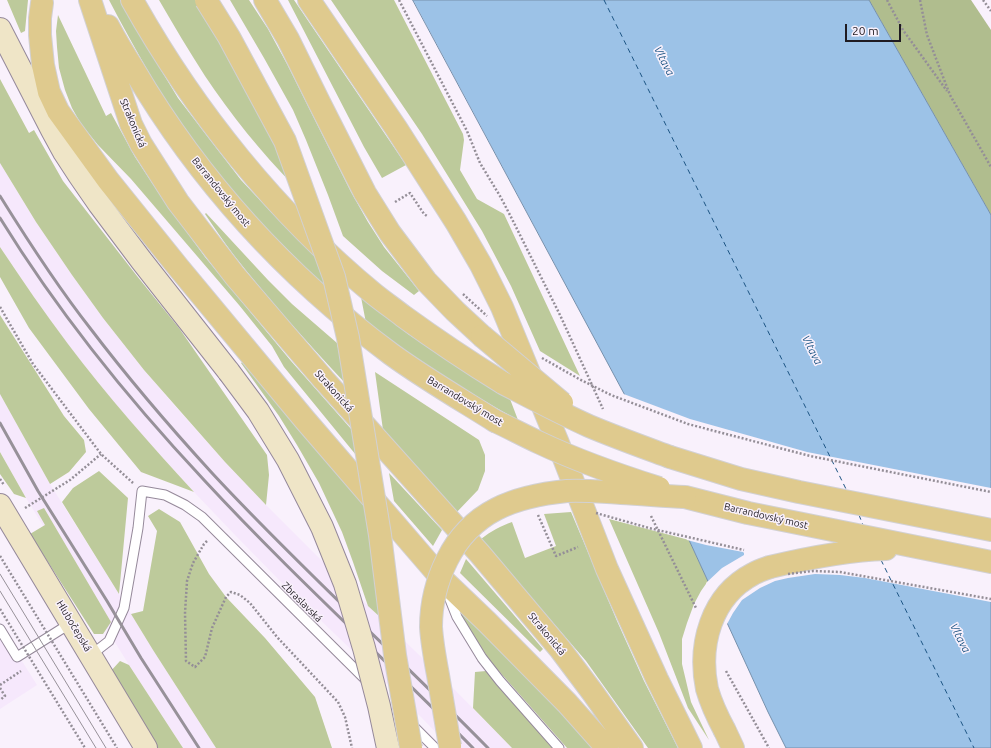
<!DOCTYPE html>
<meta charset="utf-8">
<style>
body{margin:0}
#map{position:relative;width:991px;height:748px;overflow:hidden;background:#f9f1fc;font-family:Ubuntu,sans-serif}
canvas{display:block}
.scale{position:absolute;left:845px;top:24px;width:56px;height:18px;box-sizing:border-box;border:2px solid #1f1b21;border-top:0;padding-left:5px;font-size:12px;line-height:14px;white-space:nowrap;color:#1f1b21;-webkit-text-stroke:3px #f9f1fc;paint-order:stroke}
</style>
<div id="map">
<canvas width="991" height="748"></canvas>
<div class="scale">20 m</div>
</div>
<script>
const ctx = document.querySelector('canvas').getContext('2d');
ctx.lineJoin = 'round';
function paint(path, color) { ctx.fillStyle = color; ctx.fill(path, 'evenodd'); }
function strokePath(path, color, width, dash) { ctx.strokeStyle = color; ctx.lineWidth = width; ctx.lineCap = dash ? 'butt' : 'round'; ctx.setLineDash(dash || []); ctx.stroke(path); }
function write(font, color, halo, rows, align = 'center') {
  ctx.font = font + ' Ubuntu,sans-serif'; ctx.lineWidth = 3; ctx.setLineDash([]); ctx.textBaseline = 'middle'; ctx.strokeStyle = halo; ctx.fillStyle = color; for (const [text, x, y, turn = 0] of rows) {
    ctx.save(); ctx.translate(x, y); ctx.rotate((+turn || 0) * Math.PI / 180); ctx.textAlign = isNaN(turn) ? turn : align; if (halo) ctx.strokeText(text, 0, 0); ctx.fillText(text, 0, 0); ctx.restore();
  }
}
paint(new Path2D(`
 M 0,163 L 36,222 L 72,275 L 103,318 L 144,370 L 175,406 L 225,462 L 266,505 L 314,553 L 449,684 L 512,748 L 451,748 L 419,715 L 283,584 L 235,535 L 194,492 L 142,435 L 110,398 L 68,345 L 36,300 L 0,247 Z
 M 0,394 L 50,484 L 119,594 L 153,650 L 216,748 L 183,748 L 129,665 L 26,498 L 0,452 Z
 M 0,626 L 37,685 L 0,709 Z`), '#f6e8fc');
paint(new Path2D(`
 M 7,0 L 28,0 L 25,31 L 21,33 Z
 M 109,0 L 120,0 L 130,19 L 178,98 L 204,132 L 241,180 L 272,213 L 316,257 L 326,288 C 285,247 243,207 208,161 C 169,111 138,55 109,0 Z
 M 159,0 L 195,0 L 234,63 L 276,144 L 294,186 C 261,152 231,115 205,76 C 189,51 174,26 159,0 Z
 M 230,0 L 249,0 L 268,29 L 287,64 L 351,192 L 368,222 L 384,247 L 419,291 L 414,295 L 382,271 L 343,236 L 328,195 L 306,140 L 293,110 L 264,58 Z
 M 288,0 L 294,0 L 406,165 L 382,178 L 364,147 Z
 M 331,0 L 394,0 L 463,134 L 464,140 L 460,170 L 477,199 L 504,214 L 580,376 L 540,351 L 511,286 L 482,231 L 422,134 Z
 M 58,15 L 106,116 L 111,113 L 135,157 L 162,198 L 205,257 L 242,302 L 291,361 L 352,430 L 356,455 L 284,367 L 272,346 L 239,305 L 131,179 L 98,145 L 81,124 L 72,108 L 65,90 L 59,68 L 57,47 L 56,31 Z
 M 0,79 L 29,133 L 34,130 L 63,181 L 137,276 L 179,328 L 267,455 L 269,475 L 266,505 L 225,462 L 144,370 L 103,318 L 72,275 L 36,222 L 0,163 Z
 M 206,213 L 268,280 L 292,304 L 337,343 L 345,383 C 306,341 268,299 233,254 C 223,241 214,227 205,214 Z
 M 0,247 C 22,280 44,312 68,344 C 107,396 150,444 194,492 L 141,472 L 89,409 L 29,328 L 0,277 Z
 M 361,297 L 408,334 L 465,372 L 510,399 L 518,420 C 465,391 415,358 366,323 Z
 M 0,315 L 64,416 L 84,440 L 86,452 L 69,472 L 50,484 L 0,394 Z
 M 247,359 L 365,504 L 380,617 L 368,606 L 353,562 L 342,532 L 319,483 L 297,445 L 279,416 L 241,363 Z
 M 375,372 L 479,440 L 485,455 L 485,471 L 478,490 L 455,514 L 383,430 Z
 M 0,452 L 26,498 L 14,494 L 0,474 Z
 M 99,471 L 128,498 L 119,594 L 62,502 L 73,488 Z
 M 389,473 L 442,530 L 433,546 L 394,501 Z
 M 44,508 L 111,622 L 103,634 L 94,634 L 30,534 L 45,525 L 37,511 Z
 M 159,509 L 180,522 L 209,574 L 226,597 L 265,638 L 315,697 L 332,748 L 216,748 L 153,650 L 131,614 L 143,611 L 157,531 L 148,516 Z
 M 571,512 L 617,621 L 644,681 L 678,748 L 648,748 L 586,661 L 481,539 C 491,531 501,526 512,522 L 525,558 L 556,546 L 544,514 Z
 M 609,519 L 689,540 L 708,581 L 701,591 L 694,604 L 687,623 L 682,639 L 682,664 L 691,702 L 709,740 L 688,708 L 659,633 Z
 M 466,559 L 543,649 L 540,652 L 460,573 Z
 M 455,606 L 599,748 L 567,748 L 490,661 L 475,638 Z
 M 120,661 L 129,665 L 183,748 L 158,748 L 110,672 Z
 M 486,671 L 554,748 L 512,748 L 473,708 L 475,672 Z`), '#bdca9b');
paint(new Path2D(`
 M 869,0 L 971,0 L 991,30 L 991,215 Z`), '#b0bd8e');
const water = new Path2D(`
 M 413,0 L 869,0 L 991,215 L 991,748 L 786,748 L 768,712 L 689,540 L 643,429 Z`);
paint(water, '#9cc2e7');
strokePath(water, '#7690ac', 1);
paint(new Path2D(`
 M 621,393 L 690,419 L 807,452 L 991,488 L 991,602 L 865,578 L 840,575 L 815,574 L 788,578 L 775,581 L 760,588 L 742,600 L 733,613 L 726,626 L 706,583 L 722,568 L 744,555 L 744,553 L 743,552 L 706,545 L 687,540 L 641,430 Z`), '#f9f1fc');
strokePath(new Path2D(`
 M 604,0 L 847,491
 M 859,515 L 863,525
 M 881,560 L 974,748`), '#1d5584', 1, [5, 4]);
const lane = new Path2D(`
 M 447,592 L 457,617 L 482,658 L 500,681 L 559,748
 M 0,629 L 17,657 L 71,623
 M 91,655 L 109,641 L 124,608 L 138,528 L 142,491 L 165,495 L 185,505 L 202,517 L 367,681
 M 412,725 L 435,748`);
const secondary = new Path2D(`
 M 0,29 L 52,130 L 64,152 L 79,175 L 99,204 L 141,260 L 229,372
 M 0,505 L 146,748`);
const primary = new Path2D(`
 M 90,0 L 131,124 L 141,144 L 178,202 L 235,276 L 324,380 L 480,554 L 560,649 L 593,693 L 632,748
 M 132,0 C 194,111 276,213 374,294 C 384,302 394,309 403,316 C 436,340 469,362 503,383
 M 265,0 L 288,39 L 319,102 L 365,193 L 390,233 L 426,281 L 455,311 L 482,336
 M 309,0 L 396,128 L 456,222 L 481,265 L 502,307 L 558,443 L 607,569 L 657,679 L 691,748
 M 42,3 L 40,18 L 40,35 L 43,65 L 49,92 L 58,111 L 108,180 L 178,267 L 305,420 L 442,579 L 487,622 L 567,703 L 607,748
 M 108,26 C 116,41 125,56 134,70 C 200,182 286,276 391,354 C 424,378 460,399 495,421
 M 670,457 L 741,479 L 799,492 L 991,530
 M 685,497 L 748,513 L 991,562
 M 770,567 C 808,558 847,550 886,549
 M 725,731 L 733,748`);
strokePath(lane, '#95899a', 11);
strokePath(secondary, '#95899a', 24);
strokePath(primary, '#d2d1d3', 24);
strokePath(new Path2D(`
 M 399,0 L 467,131 L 480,163 L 500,196 L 510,215 L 560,315 L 603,409
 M 887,0 L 903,30 L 947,91
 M 920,0 L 927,35 L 950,95 L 991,167
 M 983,0 L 991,11
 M 395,202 L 410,193 L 424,214 L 427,216
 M 0,307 L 33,364 L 101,454 L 133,483
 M 0,479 L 4,485
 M 25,508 L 70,480 L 101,454
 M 538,515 L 556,556 L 578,547
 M 651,516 L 696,608
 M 207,541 L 204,544 L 193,563 L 187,581 L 185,613 L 186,661 L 195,667 L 205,657 L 212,628 L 226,597 L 231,592 L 240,595 L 250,603 L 277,637 L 338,702 L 345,717 L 352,748
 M 726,671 L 769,748
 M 0,685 L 21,671
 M 0,688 L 5,696 L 0,700`), '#948e97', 2.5, [2, 2]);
strokePath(lane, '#fff', 9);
strokePath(secondary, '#efe5c7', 22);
strokePath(primary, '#dfca8e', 22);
strokePath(new Path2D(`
 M 0,574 L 106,748
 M 0,591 L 96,748`), '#979199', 1);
strokePath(new Path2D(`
 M 0,196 C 28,241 57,286 90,328 C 128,378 169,426 212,473 C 300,568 397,655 488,748
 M 0,218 C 58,312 128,399 204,480 C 290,573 384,658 473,748
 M 0,423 L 38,491 L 107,601 L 141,658 L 199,748`), '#979199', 3);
const secondaryBridge = new Path2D(`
 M 229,372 L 258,411 L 288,460 L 322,527 L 345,584 L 364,648 L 379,706 L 388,748`);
const primaryBridge = new Path2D(`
 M 206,0 L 229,37 L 285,141 L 334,277 L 348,338 L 380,535 L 395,655 L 411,748
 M 482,336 L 562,403
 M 503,383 C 532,398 560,413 589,426 C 615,437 643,447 670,457
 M 495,421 C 510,428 525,436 540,443 C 578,461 618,475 659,488
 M 725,731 C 718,718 711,703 707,689 C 698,645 711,596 753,574 C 758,571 764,569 770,567
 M 450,746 C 446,723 442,699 438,675 C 435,659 432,643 431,627 C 431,604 437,580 447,560 C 471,511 515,496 567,491 C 585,490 603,492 621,493 C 642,494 663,496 685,497`);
strokePath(secondaryBridge, '#95899a', 24, []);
strokePath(primaryBridge, '#d2d1d3', 24, []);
strokePath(new Path2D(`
 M 463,294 L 487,316
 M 542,358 L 579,379 L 611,395 L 688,424 L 810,456 L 991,492
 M 596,513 L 649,528 L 744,550
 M 0,556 L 117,748
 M 788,574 L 813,571 L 840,572 L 991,599
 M 0,609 L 85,748`), '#948e97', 2.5, [2, 2]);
strokePath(secondaryBridge, '#efe5c7', 22);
strokePath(primaryBridge, '#dfca8e', 22);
write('10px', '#1f1b21', '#f9f1fc', [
 ["Strakonická",133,123,67],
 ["Barrandovský most",221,192,51],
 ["Strakonická",334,391,48],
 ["Barrandovský most",465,401,31],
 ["Barrandovský most",766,516,13],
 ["Zbraslavská",302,602,45],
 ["Hlubočepská",74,626,59],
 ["Strakonická",547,634,50]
]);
write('italic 11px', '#1d5584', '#f9f1fc', [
 ["Vltava",664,61,63],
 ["Vltava",812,350,63],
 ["Vltava",960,638,63]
]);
</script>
